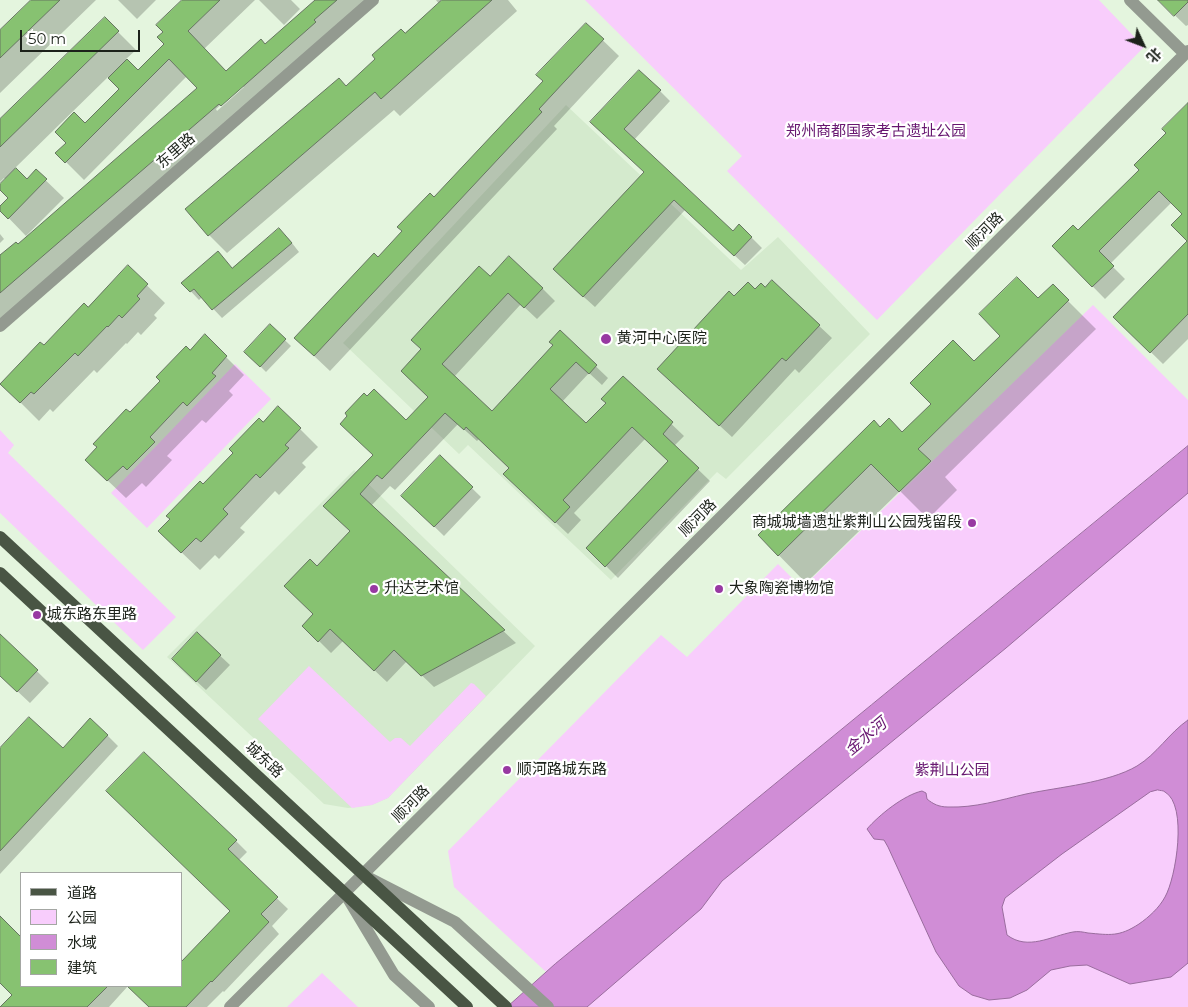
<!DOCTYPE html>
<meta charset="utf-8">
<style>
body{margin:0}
#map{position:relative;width:1188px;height:1007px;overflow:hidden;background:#e4f5de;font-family:Montserrat,"Noto Sans SC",sans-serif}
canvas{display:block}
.legend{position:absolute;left:20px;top:872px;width:162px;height:115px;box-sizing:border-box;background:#fff;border:1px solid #a4a7a3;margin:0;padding:6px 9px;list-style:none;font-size:15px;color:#1c221a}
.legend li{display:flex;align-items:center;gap:10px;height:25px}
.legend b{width:25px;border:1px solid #a4a7a3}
.north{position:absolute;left:1118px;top:20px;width:50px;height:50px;-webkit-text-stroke:4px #fff;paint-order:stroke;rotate:133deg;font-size:14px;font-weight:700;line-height:20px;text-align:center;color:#1c221a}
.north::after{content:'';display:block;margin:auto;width:18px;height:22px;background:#1c221a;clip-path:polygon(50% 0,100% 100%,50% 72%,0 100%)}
.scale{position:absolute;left:20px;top:30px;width:120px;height:22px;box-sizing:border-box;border:2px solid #1c221a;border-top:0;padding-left:6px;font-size:15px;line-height:18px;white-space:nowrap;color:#1c221a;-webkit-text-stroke:4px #fff;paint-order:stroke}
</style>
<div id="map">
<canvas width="1188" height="1007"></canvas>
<ul class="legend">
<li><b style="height:6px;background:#495544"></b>道路</li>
<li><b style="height:14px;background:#f8cdfc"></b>公园</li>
<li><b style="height:14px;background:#d08dd6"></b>水域</li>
<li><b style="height:14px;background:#87c271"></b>建筑</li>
</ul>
<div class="north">北</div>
<div class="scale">50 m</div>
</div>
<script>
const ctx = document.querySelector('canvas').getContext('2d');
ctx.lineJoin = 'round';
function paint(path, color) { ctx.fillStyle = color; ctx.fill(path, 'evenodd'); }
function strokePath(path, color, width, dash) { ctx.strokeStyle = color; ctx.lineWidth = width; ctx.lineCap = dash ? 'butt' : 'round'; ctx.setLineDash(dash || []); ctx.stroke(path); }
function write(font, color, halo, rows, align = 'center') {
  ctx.font = font + ' Montserrat,"Noto Sans SC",sans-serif'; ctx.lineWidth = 4.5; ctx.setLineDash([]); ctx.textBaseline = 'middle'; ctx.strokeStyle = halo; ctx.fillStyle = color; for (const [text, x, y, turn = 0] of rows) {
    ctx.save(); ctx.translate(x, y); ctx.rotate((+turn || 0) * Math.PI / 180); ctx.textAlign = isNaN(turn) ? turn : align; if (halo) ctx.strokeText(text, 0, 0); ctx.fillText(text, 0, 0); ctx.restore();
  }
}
paint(new Path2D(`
 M 566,105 L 741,270 L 778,237 L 870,334 L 726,479 L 717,472 L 611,580 L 468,445 L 459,454 L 343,343 Z
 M 354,470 L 535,646 L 388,798 L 372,805 L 348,808 L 324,804 L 167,657 Z`), '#d4eacd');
paint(new Path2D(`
 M 585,0 L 1099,0 L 1144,47 L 877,320 L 727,171 L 742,156 Z
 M 1093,305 L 1188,400 L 1188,1007 L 584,1007 L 454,887 L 448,851 L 661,635 L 687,657 L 778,564 L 802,588 Z
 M 235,364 L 271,399 L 147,528 L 111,493 Z
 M 0,430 L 14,445 L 8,453 L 176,617 L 143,650 L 0,513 Z
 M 309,666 L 390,742 L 395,738 L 401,738 L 410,746 L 471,683 L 474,684 L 486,696 L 388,798 L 372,805 L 352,808 L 258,719 Z
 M 322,973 L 358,1007 L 287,1007 Z`), '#f8cdfc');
const water = new Path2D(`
 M 1188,446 L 1188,493 L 1006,648 L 722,881 L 701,909 L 587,1007 L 507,1007 L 555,964 Z
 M 1188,720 L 1188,963 L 1171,977 L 1130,984 L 1087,965 L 1070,966 L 1051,970 L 1027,990 L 1010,998 L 989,1000 L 972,995 L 959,986 L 936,952 L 888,847 L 884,840 L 874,839 L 867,829 C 879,815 904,795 922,791 L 926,793 L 927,799 C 933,804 939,807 948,807 C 975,808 1000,800 1026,794 C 1059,787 1108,783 1137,766 C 1157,754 1169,733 1188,720 ZM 1158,790 C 1160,791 1163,790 1165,792 C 1188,805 1176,878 1165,897 C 1159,908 1149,917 1139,924 C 1119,937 1110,935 1088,933 C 1083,932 1078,931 1073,932 C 1051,936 1028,951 1007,935 L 1002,907 L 1005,898 L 1062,854 L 1150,792 Z`);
paint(water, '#d08dd6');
strokePath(water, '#9a6d9e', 1);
paint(new Path2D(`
 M 33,0 L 96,0 L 0,93 L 0,32 Z
 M 118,0 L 156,0 L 137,19 Z
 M 184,0 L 255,0 L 204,49 L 226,72 L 266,45 L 316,0 L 375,0 L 0,326 L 0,257 L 18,246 L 199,88 L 187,76 L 84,180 L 57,153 L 121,89 L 108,77 L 15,168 L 27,180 L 36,171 L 64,198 L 26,236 L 0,209 L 10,198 L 0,189 L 0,186 L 6,180 L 4,178 L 0,182 L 0,120 L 105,19 L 136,50 L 126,59 L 138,71 L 166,44 L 165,32 ZM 242,86 L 244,87 L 217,111 L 216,109 Z
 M 259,0 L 291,0 L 300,9 L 284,25 Z
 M 436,0 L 508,0 L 517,11 L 400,116 L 394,110 L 227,253 L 209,235 L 346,87 L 439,4 Z
 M 1159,0 L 1188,0 L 1188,25 L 1186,26 Z
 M 586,24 L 619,56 L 554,126 L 557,129 L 330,371 L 312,354 L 378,259 L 544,81 Z
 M 660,91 L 670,101 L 634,140 L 733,232 L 751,237 L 762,248 L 745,265 L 685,210 L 595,307 L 565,280 L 645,172 L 592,122 Z
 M 1188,104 L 1188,240 L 1184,214 L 1172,202 L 1110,264 L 1125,279 L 1105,299 L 1053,246 L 1078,232 L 1140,170 Z
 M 0,234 L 4,239 L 0,243 Z
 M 288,238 L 299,252 L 222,318 L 202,297 L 199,300 L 183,283 L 233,269 Z
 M 1188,242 L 1188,339 L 1163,364 L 1115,317 Z
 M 128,267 L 165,303 L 154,315 L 157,318 L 141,335 L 138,332 L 127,344 L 126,343 L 97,373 L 94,370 L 53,412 L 50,409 L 39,421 L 20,402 L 44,347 L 88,309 Z
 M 490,278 L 542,288 L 555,301 L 537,319 L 521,304 L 454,377 L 492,413 L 555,346 L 560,332 L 608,378 L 602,385 L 589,373 L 562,402 L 586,425 L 607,403 L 623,378 L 684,436 L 674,446 L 710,481 L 618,578 L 600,560 L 670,462 L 645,439 L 574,513 L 581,520 L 568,534 L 517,486 L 510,468 L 479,439 L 477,441 L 458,424 L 395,490 L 390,486 L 371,506 L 516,643 L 434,687 L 407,661 L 387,682 L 343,641 L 331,653 L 304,626 L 315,614 L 317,568 L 351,531 L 325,506 L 430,397 L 414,383 Z
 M 772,282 L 832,338 L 799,373 L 795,369 L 732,437 L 671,381 L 735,298 L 766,289 Z
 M 1053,286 L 1096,329 L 945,477 L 957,490 L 928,519 L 900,491 L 806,583 L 759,535 L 880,428 L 902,434 Z
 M 270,326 L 291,346 L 266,372 L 246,352 Z
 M 205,336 L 244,375 L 229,391 L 233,395 L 206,423 L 202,420 L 167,456 L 172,460 L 146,487 L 142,483 L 126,498 L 105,478 L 130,414 Z
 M 263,423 L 300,429 L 318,447 L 302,463 L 306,467 L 279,495 L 275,491 L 240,528 L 245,532 L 219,559 L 215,555 L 200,570 L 178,549 L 203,486 Z
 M 440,457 L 481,497 L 444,536 L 403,496 Z
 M 197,634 L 230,665 L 206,690 L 182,668 Z
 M 0,635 L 49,683 L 30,703 L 0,675 Z
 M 107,735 L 118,746 L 0,874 L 0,750 L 63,749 Z
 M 118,802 L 236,841 L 247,852 L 238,861 L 288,909 L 272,926 L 279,934 L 224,992 L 223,991 L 207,1007 L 150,1007 L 128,986 L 109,1007 L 5,1007 L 13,995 L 0,982 L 0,918 L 21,938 L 21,986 L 181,986 L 232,911 Z`), '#0003');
const building = new Path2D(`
 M 31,0 L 60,0 L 0,58 L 0,30 Z
 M 182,0 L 220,0 L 188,31 L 226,71 L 261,39 L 265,44 L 315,0 L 337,0 L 314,20 L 316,22 L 221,106 L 219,104 L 0,293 L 0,255 L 16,242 L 18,244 L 197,88 L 169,59 L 65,163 L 55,153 L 66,143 L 55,132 L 74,112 L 85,123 L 119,89 L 108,78 L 127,59 L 138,70 L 164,44 L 157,37 L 163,32 L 156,25 Z
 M 442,0 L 492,0 L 381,99 L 375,92 L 208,236 L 185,209 L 339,78 L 346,86 L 375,59 L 372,55 L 401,29 L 405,33 Z
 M 1158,0 L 1188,0 L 1188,2 L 1174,16 Z
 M 105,17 L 119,31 L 0,147 L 0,119 Z
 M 586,23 L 604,39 L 539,109 L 542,112 L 314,356 L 294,338 L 374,253 L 378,257 L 402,231 L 397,227 L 430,193 L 434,197 L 543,81 L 536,75 Z
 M 639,70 L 661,90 L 624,129 L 733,231 L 739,224 L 752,237 L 734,256 L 674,200 L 583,297 L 553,269 L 644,172 L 590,122 Z
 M 1188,103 L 1188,314 L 1150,353 L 1113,317 L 1187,241 L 1171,225 L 1182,214 L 1159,191 L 1099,251 L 1114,266 L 1092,287 L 1052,246 L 1073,225 L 1078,230 L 1139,170 L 1134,165 L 1166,133 L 1162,129 Z
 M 16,168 L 27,179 L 36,169 L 47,179 L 8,219 L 0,211 L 0,206 L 8,198 L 0,190 L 0,184 Z
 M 279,228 L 292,243 L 212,310 L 194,289 L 190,292 L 181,283 L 218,251 L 232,268 Z
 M 509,256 L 543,288 L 524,308 L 508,293 L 442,364 L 492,411 L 553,345 L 549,342 L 560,330 L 597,365 L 589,374 L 576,362 L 550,389 L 586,423 L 606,403 L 601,399 L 623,376 L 673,422 L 663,434 L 699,468 L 605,567 L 586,548 L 668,461 L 632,427 L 563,500 L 570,507 L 555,523 L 503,474 L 509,468 L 466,427 L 464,430 L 445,413 L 382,479 L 377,475 L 360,494 L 505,630 L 421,676 L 394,650 L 374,671 L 330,629 L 318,642 L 302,626 L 313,614 L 284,586 L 310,559 L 317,566 L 350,531 L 323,506 L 373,455 L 340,424 L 347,416 L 345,413 L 364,393 L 367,396 L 374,389 L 406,420 L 428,397 L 401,371 L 421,349 L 411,340 L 479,266 L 490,276 Z
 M 128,265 L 148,284 L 137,296 L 140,299 L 122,318 L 119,315 L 108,327 L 107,326 L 78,356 L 75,353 L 34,394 L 31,392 L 20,403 L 0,384 L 40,342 L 44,345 L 84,303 L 88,307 Z
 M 1017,277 L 1038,298 L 1053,284 L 1069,300 L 918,449 L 931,461 L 899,492 L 871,464 L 778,556 L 758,535 L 874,420 L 880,427 L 889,418 L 902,432 L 931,404 L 910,383 L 953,340 L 974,361 L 1000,336 L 979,314 Z
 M 772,280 L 820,325 L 786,361 L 782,358 L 719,426 L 657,369 L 729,291 L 734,296 L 748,282 L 755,289 L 761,283 L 765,287 Z
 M 270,324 L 286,339 L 260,367 L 244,352 Z
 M 205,334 L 227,356 L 212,373 L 216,376 L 187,406 L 183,402 L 150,437 L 155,442 L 127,470 L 123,466 L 107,481 L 85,460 L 97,447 L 93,444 L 126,409 L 130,412 L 160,381 L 156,377 L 186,346 L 190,350 Z
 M 278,406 L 301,428 L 285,445 L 289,448 L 260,478 L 256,474 L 223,509 L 228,514 L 201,542 L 196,538 L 181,553 L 158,531 L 170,519 L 166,516 L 200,481 L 203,484 L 233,453 L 229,449 L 259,418 L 263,422 Z
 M 440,455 L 473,487 L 434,527 L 401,496 Z
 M 197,632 L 221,655 L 196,682 L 172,659 Z
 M 0,634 L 38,670 L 17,692 L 0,676 Z
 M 29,717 L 63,748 L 90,718 L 108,735 L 0,851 L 0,748 Z
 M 144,752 L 237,840 L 228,849 L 278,897 L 261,914 L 269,922 L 212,982 L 211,981 L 186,1007 L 149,1007 L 127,986 L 181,986 L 181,962 L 230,911 L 106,791 Z
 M 0,916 L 21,937 L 21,986 L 108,986 L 87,1007 L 0,1007 L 12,995 L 0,983 Z`);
paint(building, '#87c271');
strokePath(building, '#667561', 1);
strokePath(new Path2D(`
 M 1130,0 L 1185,54
 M 0,326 L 373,0
 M 369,878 L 455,922 L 548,1007
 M 349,900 L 394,975 L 429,1007
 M 230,1007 L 1188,51`), '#939a90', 12);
strokePath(new Path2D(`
 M 0,537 L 506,1007
 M 0,573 L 467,1007`), '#495544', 12);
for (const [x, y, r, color] of [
 [606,339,6,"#9839a2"],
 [972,523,5,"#9839a2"],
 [374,589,5,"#9839a2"],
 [719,589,5,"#9839a2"],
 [37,615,5,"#9839a2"],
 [507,770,5,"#9839a2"]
]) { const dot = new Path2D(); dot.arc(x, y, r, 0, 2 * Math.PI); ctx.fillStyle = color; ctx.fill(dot); strokePath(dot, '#fff', 2); }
write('15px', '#671670', '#fff', [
 ["郑州商都国家考古遗址公园",876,132],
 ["紫荆山公园",952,771]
]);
write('15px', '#1c221a', '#fff', [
 ["东里路",176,151,-41],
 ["顺河路",985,231,-45],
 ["顺河路",698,518,-45],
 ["城东路",264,760,43],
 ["顺河路",411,804,-45]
]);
write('15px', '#1c221a', '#fff', [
 ["黄河中心医院",617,339],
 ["商城城墙遗址紫荆山公园残留段",962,523,"right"],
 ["升达艺术馆",384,589],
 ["大象陶瓷博物馆",729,589],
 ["城东路东里路",47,615],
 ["顺河路城东路",517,770]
], 'left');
write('italic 16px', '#681771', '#fff', [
 ["金水河",866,737,-40]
]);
</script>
